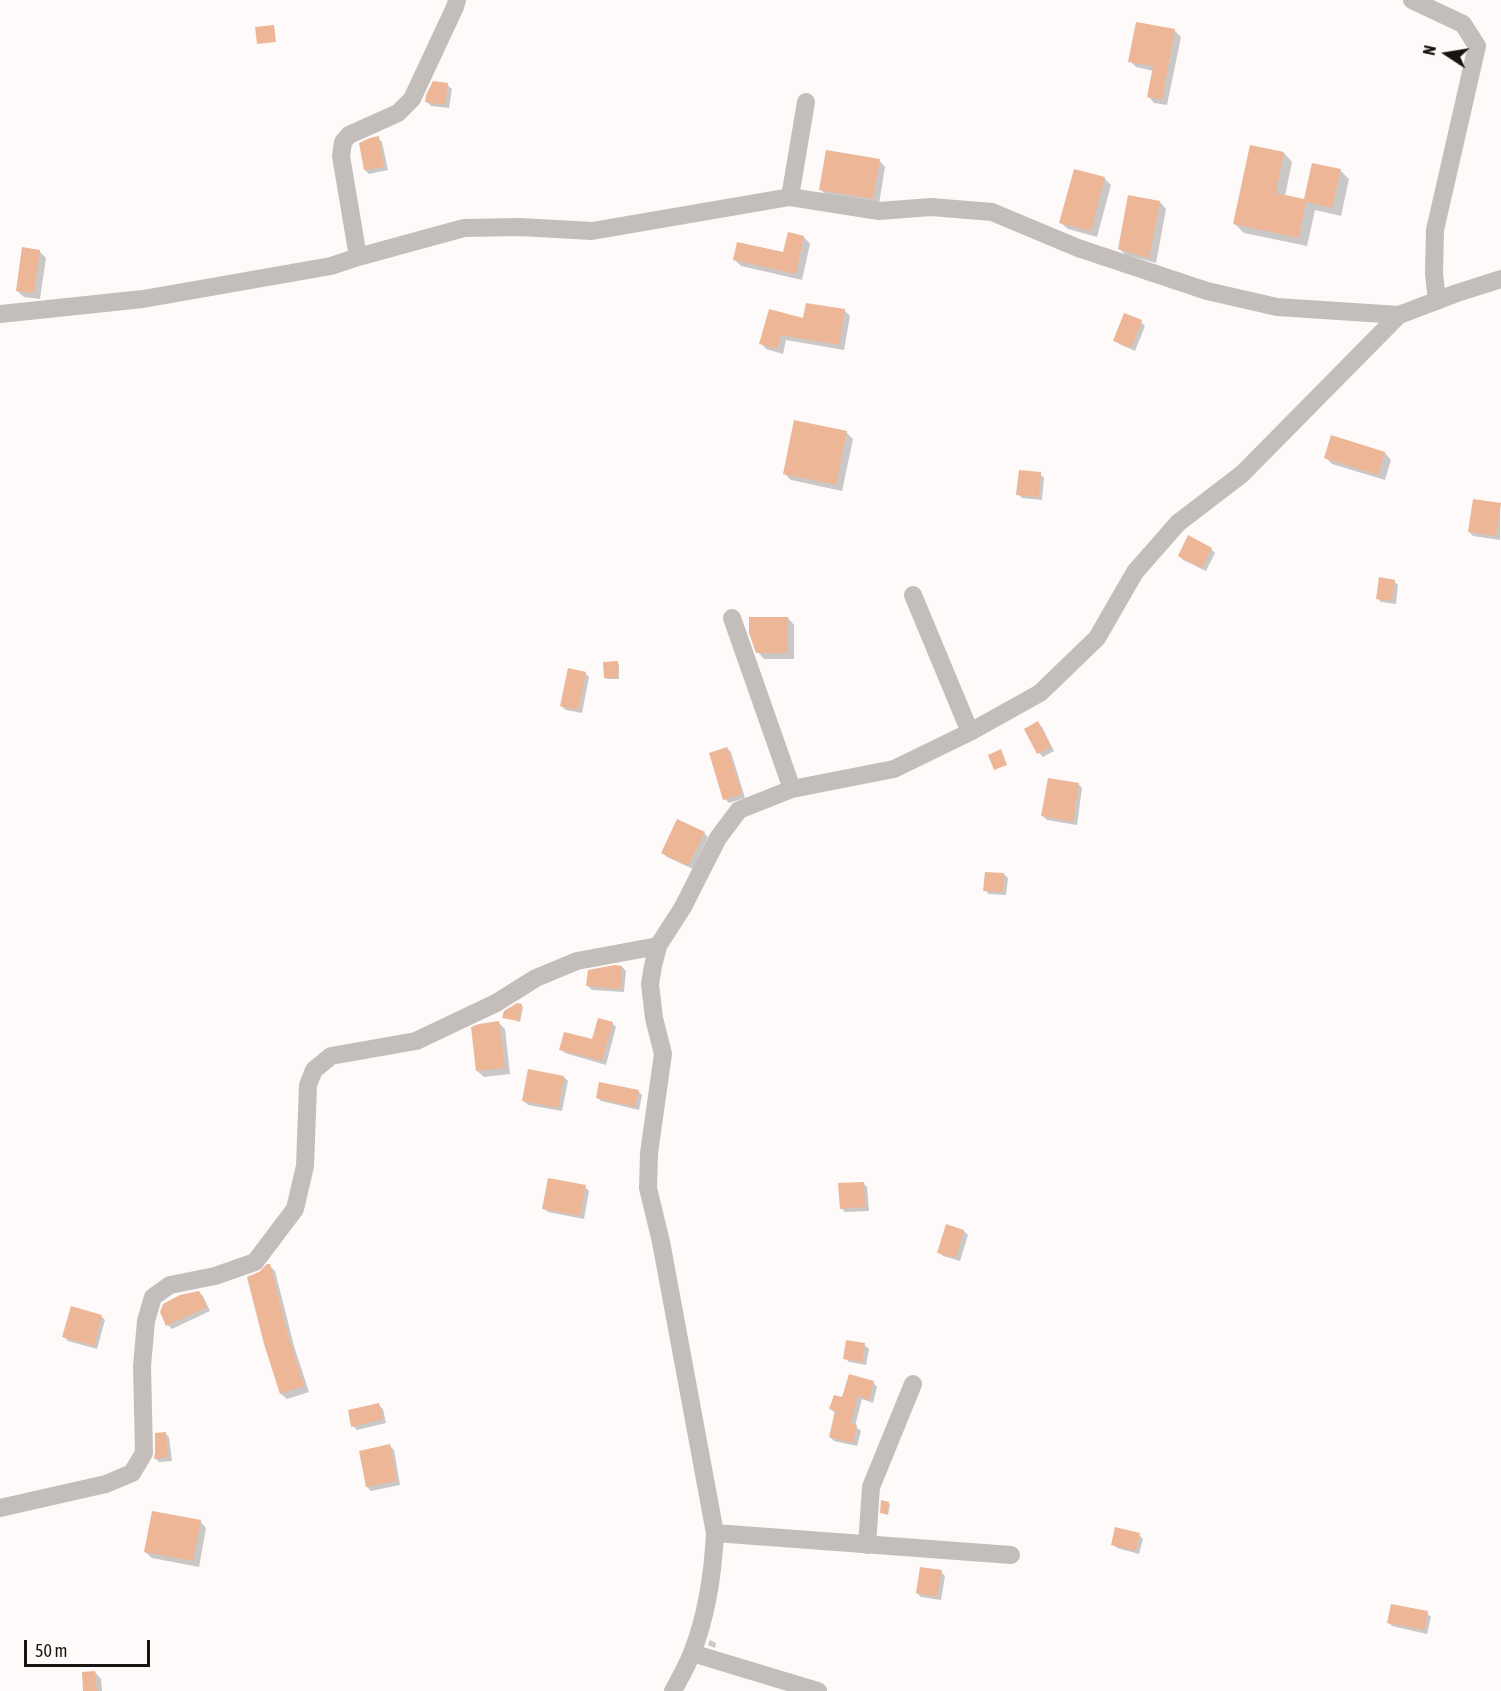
<!DOCTYPE html>
<style>
body{margin:0}
#map{position:relative;width:1501px;height:1691px;overflow:hidden;background:#fdfaf9;font-family:"Asap Condensed",sans-serif}
canvas{display:block}
.north{position:absolute;left:1417px;top:24px;width:60px;height:60px;-webkit-text-stroke:4px #fdfaf9;paint-order:stroke;rotate:282deg;font-size:16px;font-weight:700;line-height:24px;text-align:center;color:#181411}
.north::after{content:'';display:block;margin:auto;width:21px;height:27px;background:#181411;clip-path:polygon(50% 0,100% 100%,50% 72%,0 100%)}
.scale{position:absolute;left:24px;top:1640px;width:126px;height:27px;box-sizing:border-box;border:3px solid #181411;border-top:0;padding-left:8px;font-size:18px;line-height:21px;white-space:nowrap;color:#181411;-webkit-text-stroke:4px #fdfaf9;paint-order:stroke}
</style>
<div id="map">
<canvas width="1501" height="1691"></canvas>
<div class="north">N</div>
<div class="scale">50 m</div>
</div>
<script>
const ctx = document.querySelector('canvas').getContext('2d');
ctx.lineJoin = 'round';
function paint(path, color) { ctx.fillStyle = color; ctx.fill(path, 'evenodd'); }
function strokePath(path, color, width, dash) { ctx.strokeStyle = color; ctx.lineWidth = width; ctx.lineCap = dash ? 'butt' : 'round'; ctx.setLineDash(dash || []); ctx.stroke(path); }
paint(new Path2D(`
 M 1175,31 L 1181,37 L 1167,105 L 1154,103 L 1149,97 L 1154,71 L 1136,67 L 1130,61 Z
 M 447,85 L 452,89 L 449,108 L 431,106 L 427,102 Z
 M 378,138 L 382,142 L 388,170 L 369,174 L 365,170 Z
 M 1284,153 L 1292,162 L 1285,196 L 1305,201 L 1340,170 L 1349,179 L 1341,216 L 1315,210 L 1307,246 L 1244,233 L 1235,224 Z
 M 879,160 L 885,167 L 879,204 L 827,196 L 821,190 Z
 M 1104,178 L 1111,185 L 1097,237 L 1068,229 L 1061,223 Z
 M 1160,202 L 1166,209 L 1156,263 L 1126,255 L 1119,249 Z
 M 804,237 L 810,244 L 802,280 L 741,266 L 735,260 L 784,254 Z
 M 39,251 L 46,258 L 40,299 L 24,297 L 17,291 Z
 M 844,310 L 850,316 L 844,350 L 786,340 L 783,354 L 766,349 L 761,343 L 804,320 Z
 M 1125,315 L 1141,322 L 1145,326 L 1135,351 L 1119,344 L 1115,340 Z
 M 846,432 L 853,439 L 842,491 L 791,480 L 785,474 Z
 M 1332,437 L 1385,453 L 1391,460 L 1385,480 L 1332,464 L 1326,458 Z
 M 1040,474 L 1044,478 L 1042,500 L 1022,498 L 1018,494 Z
 M 1500,505 L 1500,540 L 1473,536 L 1469,532 Z
 M 1211,549 L 1215,553 L 1206,571 L 1183,560 L 1179,556 Z
 M 1394,581 L 1398,585 L 1396,604 L 1381,602 L 1377,598 Z
 M 788,618 L 794,625 L 794,659 L 764,659 L 758,652 Z
 M 617,663 L 619,664 L 619,679 L 607,679 L 605,677 Z
 M 585,673 L 589,677 L 582,713 L 566,710 L 561,706 Z
 M 1038,723 L 1042,727 L 1054,751 L 1043,757 L 1039,753 Z
 M 727,748 L 731,752 L 745,798 L 729,803 L 725,799 Z
 M 1078,784 L 1082,788 L 1077,825 L 1047,820 L 1043,816 Z
 M 704,833 L 708,837 L 693,869 L 667,857 L 663,853 Z
 M 1004,874 L 1008,878 L 1006,895 L 989,894 L 985,890 Z
 M 622,967 L 626,971 L 624,992 L 592,990 L 588,986 Z
 M 522,1006 L 523,1007 L 520,1022 L 504,1017 Z
 M 499,1023 L 505,1029 L 510,1074 L 484,1077 L 477,1071 Z
 M 612,1023 L 616,1027 L 606,1065 L 565,1053 L 561,1049 L 593,1041 Z
 M 564,1077 L 568,1081 L 562,1111 L 528,1105 L 524,1101 Z
 M 638,1091 L 642,1095 L 639,1110 L 601,1101 L 597,1097 Z
 M 863,1183 L 867,1187 L 869,1211 L 845,1212 L 841,1208 Z
 M 585,1187 L 589,1191 L 584,1219 L 548,1212 L 544,1208 Z
 M 964,1231 L 968,1235 L 960,1261 L 943,1256 L 939,1252 Z
 M 270,1266 L 275,1271 L 294,1346 L 309,1392 L 287,1399 L 281,1394 L 260,1274 Z
 M 199,1292 L 203,1296 L 210,1311 L 172,1329 L 168,1325 Z
 M 101,1316 L 105,1320 L 97,1349 L 68,1341 L 64,1337 Z
 M 864,1345 L 869,1349 L 866,1365 L 849,1362 L 845,1358 Z
 M 873,1382 L 877,1387 L 873,1403 L 862,1399 L 855,1426 L 861,1431 L 857,1446 L 834,1441 L 830,1437 L 835,1413 L 831,1409 L 843,1399 Z
 M 379,1405 L 383,1409 L 386,1423 L 357,1430 L 353,1426 Z
 M 165,1433 L 169,1437 L 172,1461 L 159,1462 L 155,1458 Z
 M 390,1446 L 394,1450 L 400,1485 L 371,1491 L 367,1487 Z
 M 889,1503 L 890,1505 L 888,1515 L 884,1514 L 882,1513 Z
 M 200,1521 L 206,1528 L 199,1567 L 152,1558 L 145,1552 Z
 M 1139,1535 L 1143,1539 L 1139,1554 L 1117,1548 L 1113,1544 Z
 M 941,1572 L 945,1576 L 941,1600 L 921,1597 L 917,1593 Z
 M 1427,1613 L 1431,1617 L 1427,1634 L 1392,1626 L 1388,1622 Z
 M 710,1640 L 716,1643 L 715,1648 L 708,1645 Z
 M 95,1672 L 101,1679 L 102,1691 L 85,1691 Z`), '#0003');
paint(new Path2D(`
 M 1136,22 L 1175,29 L 1162,100 L 1147,97 L 1153,66 L 1128,62 Z
 M 274,25 L 276,42 L 257,44 L 255,27 Z
 M 433,81 L 448,83 L 445,105 L 425,102 L 426,95 Z
 M 379,136 L 384,167 L 364,170 L 359,143 L 370,138 Z
 M 1250,145 L 1284,152 L 1276,193 L 1304,199 L 1312,163 L 1341,169 L 1332,208 L 1306,202 L 1299,238 L 1233,224 Z
 M 826,150 L 880,159 L 873,199 L 819,190 Z
 M 1074,169 L 1105,177 L 1091,231 L 1059,223 Z
 M 1128,195 L 1160,201 L 1149,258 L 1118,249 Z
 M 788,232 L 804,236 L 796,274 L 733,260 L 737,242 L 783,252 Z
 M 22,247 L 40,250 L 34,293 L 16,291 Z
 M 806,303 L 845,309 L 839,345 L 781,335 L 777,349 L 759,344 L 769,309 L 803,318 Z
 M 1124,313 L 1142,320 L 1131,348 L 1113,341 Z
 M 794,420 L 847,431 L 836,485 L 783,474 Z
 M 1331,435 L 1385,452 L 1378,475 L 1324,458 Z
 M 1019,470 L 1041,472 L 1039,497 L 1016,495 Z
 M 1473,499 L 1501,503 L 1496,536 L 1468,532 Z
 M 1188,535 L 1212,548 L 1202,568 L 1178,556 Z
 M 1379,577 L 1395,580 L 1392,601 L 1376,599 Z
 M 749,617 L 788,617 L 788,653 L 756,653 L 749,633 Z
 M 618,661 L 618,678 L 604,678 L 603,662 Z
 M 568,668 L 586,672 L 578,710 L 560,706 Z
 M 1038,721 L 1051,747 L 1037,754 L 1024,729 Z
 M 727,747 L 742,794 L 723,800 L 709,753 Z
 M 1001,749 L 1007,765 L 994,770 L 988,755 Z
 M 1048,778 L 1079,783 L 1073,822 L 1041,816 Z
 M 677,819 L 705,832 L 688,866 L 661,853 Z
 M 985,872 L 1004,873 L 1003,892 L 983,891 Z
 M 615,965 L 622,966 L 621,989 L 586,986 L 588,970 Z
 M 517,1003 L 522,1004 L 519,1021 L 502,1018 L 504,1011 Z
 M 598,1018 L 613,1022 L 602,1061 L 559,1050 L 564,1032 L 592,1039 Z
 M 499,1021 L 505,1068 L 476,1071 L 471,1027 L 479,1024 Z
 M 528,1069 L 564,1076 L 558,1108 L 522,1101 Z
 M 599,1082 L 639,1090 L 635,1107 L 596,1098 Z
 M 548,1178 L 586,1185 L 580,1216 L 542,1209 Z
 M 864,1182 L 865,1207 L 840,1209 L 838,1183 Z
 M 946,1224 L 964,1230 L 956,1258 L 937,1253 Z
 M 267,1264 L 270,1264 L 289,1339 L 304,1386 L 280,1394 L 264,1344 L 247,1277 L 259,1272 Z
 M 199,1291 L 207,1307 L 166,1326 L 160,1312 L 163,1304 L 180,1295 Z
 M 71,1306 L 102,1315 L 94,1346 L 62,1337 Z
 M 846,1340 L 865,1343 L 862,1362 L 843,1359 Z
 M 849,1374 L 874,1381 L 869,1400 L 858,1396 L 850,1423 L 857,1425 L 853,1443 L 829,1437 L 835,1411 L 829,1409 L 834,1395 L 842,1397 Z
 M 379,1403 L 383,1419 L 351,1427 L 348,1410 Z
 M 166,1432 L 168,1457 L 154,1459 L 155,1453 L 155,1433 Z
 M 390,1444 L 397,1481 L 366,1487 L 359,1451 Z
 M 881,1500 L 889,1502 L 887,1514 L 880,1513 Z
 M 152,1511 L 201,1520 L 193,1561 L 144,1552 Z
 M 1115,1527 L 1140,1533 L 1136,1551 L 1111,1545 Z
 M 920,1567 L 942,1570 L 937,1597 L 916,1593 Z
 M 1391,1604 L 1428,1611 L 1424,1630 L 1387,1623 Z
 M 95,1671 L 97,1691 L 83,1691 L 82,1672 Z`), '#edb696');
strokePath(new Path2D(`
 M 1412,0 L 1463,24 L 1477,46 L 1435,230 L 1434,273 L 1437,301
 M 790,197 L 806,102
 M 358,257 L 341,156 L 343,142 L 349,135 L 398,113 L 412,99 L 455,7 L 457,0
 M 0,314 L 143,299 L 331,266 L 358,257 L 464,228 L 520,227 L 592,231 L 790,197 L 879,211 L 931,207 L 992,212 L 1078,248 L 1207,291 L 1277,307 L 1399,315 L 1457,293 L 1501,279
 M 913,595 L 970,732
 M 732,618 L 792,789
 M 0,1508 L 106,1484 L 132,1473 L 144,1453 L 142,1366 L 146,1321 L 153,1297 L 170,1285 L 215,1276 L 255,1262 L 295,1209 L 305,1166 L 308,1085 L 314,1070 L 331,1056 L 416,1041 L 496,1003 L 536,978 L 577,961 L 658,946
 M 715,1533 L 1011,1555
 M 867,1545 L 871,1487 L 913,1384
 M 692,1653 L 818,1691
 M 673,1691 C 680,1678 687,1666 692,1653 C 707,1615 713,1573 715,1533 L 661,1242 L 648,1188 L 649,1153 L 663,1054 L 654,1018 L 650,984 L 653,966 L 658,946 L 683,907 L 718,838 L 739,810 L 792,789 L 894,769 L 970,732 L 1040,693 L 1097,638 L 1135,572 L 1178,523 L 1242,474 L 1399,315`), '#c4bebb', 18);
</script>
